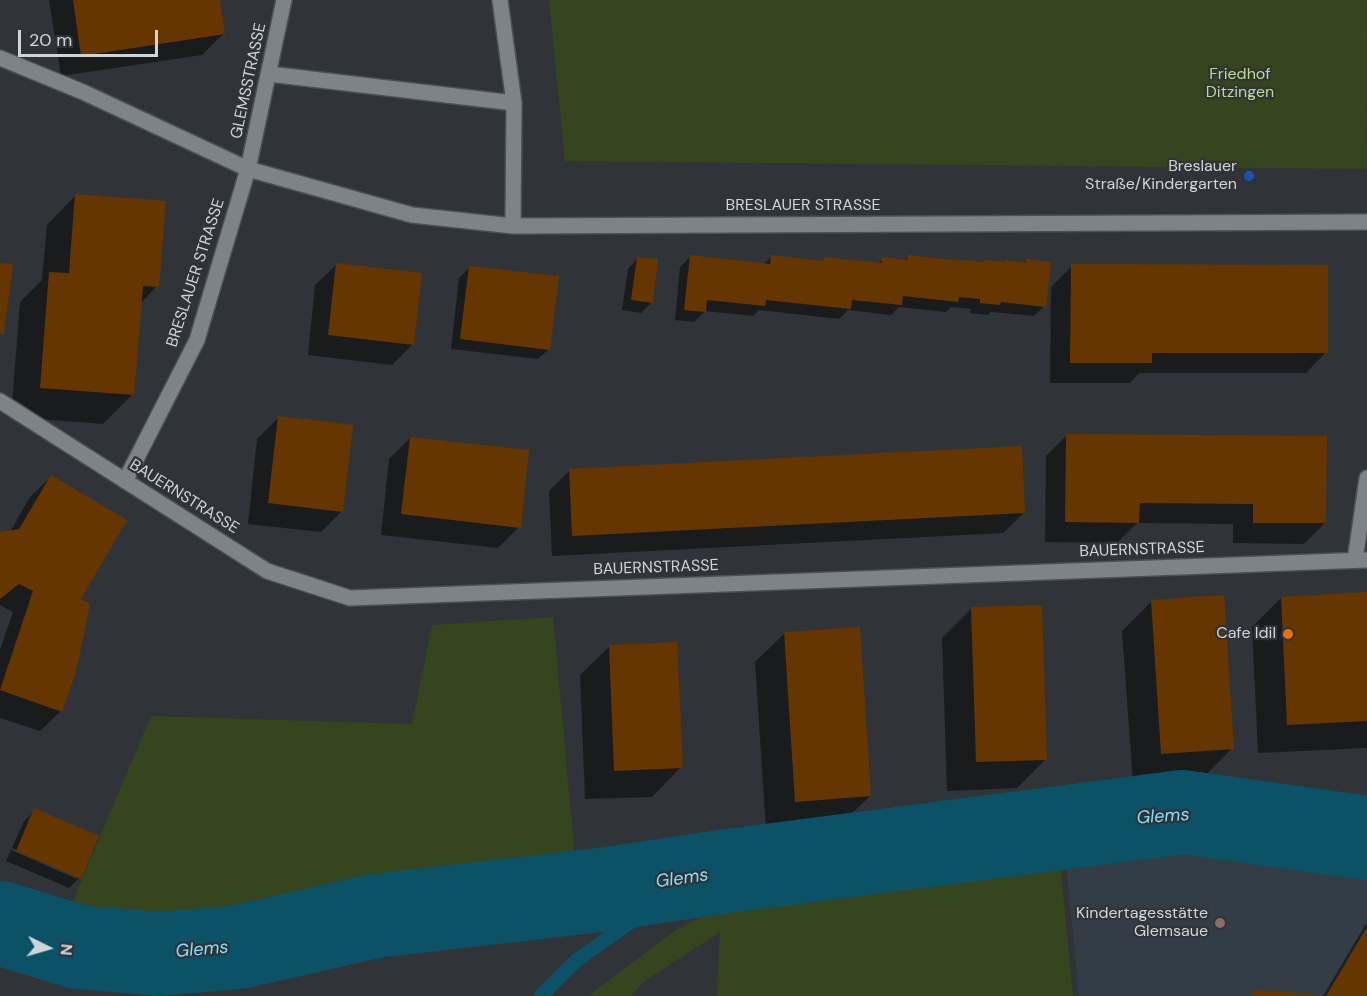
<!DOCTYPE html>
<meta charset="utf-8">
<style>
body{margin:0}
#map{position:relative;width:1367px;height:996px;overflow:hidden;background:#303438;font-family:"DM Sans",sans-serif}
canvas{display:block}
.north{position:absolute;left:18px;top:918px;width:60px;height:60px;-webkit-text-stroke:4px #303438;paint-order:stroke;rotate:95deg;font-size:16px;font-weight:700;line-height:24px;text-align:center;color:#d1d4d7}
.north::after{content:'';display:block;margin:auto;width:21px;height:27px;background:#d1d4d7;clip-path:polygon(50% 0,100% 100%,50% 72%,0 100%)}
.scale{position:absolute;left:18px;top:30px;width:140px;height:27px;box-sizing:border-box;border:3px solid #d1d4d7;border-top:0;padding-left:8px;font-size:18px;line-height:21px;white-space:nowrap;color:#d1d4d7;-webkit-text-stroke:4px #303438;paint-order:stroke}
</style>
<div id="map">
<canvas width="1367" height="996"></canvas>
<div class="north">N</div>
<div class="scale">20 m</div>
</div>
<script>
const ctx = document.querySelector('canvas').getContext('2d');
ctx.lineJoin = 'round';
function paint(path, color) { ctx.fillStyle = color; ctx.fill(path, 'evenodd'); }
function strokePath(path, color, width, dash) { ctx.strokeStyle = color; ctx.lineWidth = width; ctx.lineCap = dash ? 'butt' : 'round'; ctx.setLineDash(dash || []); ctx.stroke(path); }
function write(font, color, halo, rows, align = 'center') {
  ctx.font = font + ' "DM Sans",sans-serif'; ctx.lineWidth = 4.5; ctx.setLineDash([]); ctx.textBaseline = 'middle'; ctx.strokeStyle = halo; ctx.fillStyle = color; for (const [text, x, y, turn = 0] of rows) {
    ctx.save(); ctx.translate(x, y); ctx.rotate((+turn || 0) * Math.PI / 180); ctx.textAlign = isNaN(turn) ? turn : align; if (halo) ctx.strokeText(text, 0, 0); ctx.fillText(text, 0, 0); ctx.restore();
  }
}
paint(new Path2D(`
 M 1181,825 L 1367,851 L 1367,996 L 1079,996 L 1064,842 Z`), '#333d45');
paint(new Path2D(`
 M 549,0 L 1367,0 L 1366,169 L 565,161 Z
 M 553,617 L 576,870 L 731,846 L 1181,791 L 1367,815 L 1367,842 L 1183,812 L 729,871 L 662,900 L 488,931 L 183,974 L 128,975 L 130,949 L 61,929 L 151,716 L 412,724 L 432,625 Z
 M 1058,840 L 1073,996 L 717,996 L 720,932 L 642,983 L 632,996 L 588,996 L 676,930 L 724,906 L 833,874 Z`), '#35451e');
paint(new Path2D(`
 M 49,0 L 218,0 L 223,34 L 202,55 L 61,76 Z
 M 76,195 L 157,286 L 140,304 L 132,395 L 103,424 L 11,417 L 20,302 L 42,280 L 47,225 Z
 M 691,256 L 763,265 L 771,257 L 821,263 L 825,258 L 878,264 L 883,259 L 904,261 L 908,257 L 963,263 L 1024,264 L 1027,261 L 1044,306 L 1034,316 L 991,312 L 988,315 L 970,313 L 971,309 L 951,307 L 946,312 L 899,307 L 891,315 L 848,310 L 839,319 L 759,310 L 753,316 L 705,311 L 694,322 L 675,320 L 680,267 Z
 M 638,258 L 652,302 L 641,313 L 622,310 L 628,269 Z
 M 336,265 L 413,344 L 392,365 L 308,355 L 315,285 Z
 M 1072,266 L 1326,352 L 1306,373 L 1139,373 L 1130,383 L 1050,383 L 1051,287 Z
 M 470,267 L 549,349 L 538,359 L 451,349 L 459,278 Z
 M 278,418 L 342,511 L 321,532 L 248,524 L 257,439 Z
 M 1066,436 L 1325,523 L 1304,544 L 1233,543 L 1233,524 L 1137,523 L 1117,543 L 1045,542 L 1046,456 Z
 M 410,438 L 519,527 L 498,548 L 381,535 L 389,459 Z
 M 569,471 L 1024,513 L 1003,533 L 552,556 L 549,491 Z
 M 51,477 L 79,600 L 61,711 L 40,731 L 0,718 L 0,650 L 13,612 L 0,605 L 0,534 L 10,532 L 30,497 Z
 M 1367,594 L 1367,748 L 1258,753 L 1252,627 L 1281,598 Z
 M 1151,602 L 1232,748 L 1203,778 L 1133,783 L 1122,631 Z
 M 971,609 L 1046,759 L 1017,788 L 947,791 L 942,638 Z
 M 785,633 L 870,796 L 840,825 L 766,830 L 755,662 Z
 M 610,646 L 681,767 L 652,797 L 585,799 L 580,675 Z
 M 35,810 L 79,878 L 69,888 L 6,861 L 11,850 L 77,879 L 77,875 L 12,848 L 24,821 Z
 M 1367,922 L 1367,996 L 1323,996 Z`), '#0007');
strokePath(new Path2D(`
 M 541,996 L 577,960 L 662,900 L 728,871`), '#0b5267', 14);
strokePath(new Path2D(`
 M 0,923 L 78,947 L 159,954 L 239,947 L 375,916 L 600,890 L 728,871 L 1183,812 L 1367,838`), '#0b5267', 84);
paint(new Path2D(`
 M 73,0 L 220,0 L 225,34 L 81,56 Z
 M 75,194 L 166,201 L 159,287 L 143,286 L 134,395 L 40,388 L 49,272 L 69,273 Z
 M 690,255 L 770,264 L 771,255 L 823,261 L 824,257 L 882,263 L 882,257 L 907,260 L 908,255 L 963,261 L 964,260 L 984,262 L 985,260 L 1005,262 L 1005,260 L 1026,263 L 1026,259 L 1051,262 L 1046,307 L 1001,302 L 1000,305 L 980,303 L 980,299 L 959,297 L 958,302 L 903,296 L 902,305 L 852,300 L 851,309 L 766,300 L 765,306 L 707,300 L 706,312 L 684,310 Z
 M 637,257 L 658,259 L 653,303 L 631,300 Z
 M 0,263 L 13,264 L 4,334 L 0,334 Z
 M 336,263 L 422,273 L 414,345 L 328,335 Z
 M 1071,264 L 1328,265 L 1328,353 L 1152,353 L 1152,363 L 1070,363 Z
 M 469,266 L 559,276 L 550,350 L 460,339 Z
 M 278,416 L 353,425 L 343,512 L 268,503 Z
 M 1066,434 L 1327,436 L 1326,523 L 1253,523 L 1253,504 L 1140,503 L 1139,523 L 1065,522 Z
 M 410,437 L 529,450 L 521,528 L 401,514 Z
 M 1022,446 L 1025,513 L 572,536 L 569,469 Z
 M 51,475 L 127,520 L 81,599 L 90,604 L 76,672 L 62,712 L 0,690 L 33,591 L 19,584 L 0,599 L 0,532 L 19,529 Z
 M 1367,592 L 1367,721 L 1287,725 L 1281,597 Z
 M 1224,595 L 1234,749 L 1161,754 L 1151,600 Z
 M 1042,605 L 1047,760 L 976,762 L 971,607 Z
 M 860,627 L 871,796 L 795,802 L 784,632 Z
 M 677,642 L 683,768 L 614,771 L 609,645 Z
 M 34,808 L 99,836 L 81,879 L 16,851 Z
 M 1367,927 L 1367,996 L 1326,996 Z
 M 1255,990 L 1312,994 L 1312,996 L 1250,996 Z`), '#663600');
const minor = new Path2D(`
 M 500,0 L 514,103 L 513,226
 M 0,58 L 83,92 L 248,169 L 412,215 L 513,226 L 1367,222
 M 269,74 L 514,103
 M 0,401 L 267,571 L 350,598 L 1367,560
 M 125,481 L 197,340 L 248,169 L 284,0
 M 1355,560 L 1367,478`);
strokePath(minor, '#4c5053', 18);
strokePath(minor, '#7e8388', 15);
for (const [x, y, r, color] of [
 [1249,176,6,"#1a4fb4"],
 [1288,634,6,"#e8710a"],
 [1220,923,6,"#8d6e63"]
]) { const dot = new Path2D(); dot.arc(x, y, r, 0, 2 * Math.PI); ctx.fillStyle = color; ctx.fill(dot); strokePath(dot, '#303438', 2); }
write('16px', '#b8df87', '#303438', [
 ["Friedhof",1240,75],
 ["Ditzingen",1240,93]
]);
write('16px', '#d1d4d7', '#303438', [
 ["GLEMSSTRASSE",249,81,-78],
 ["BRESLAUER STRASSE",803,206],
 ["BRESLAUER STRASSE",196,273,-72],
 ["BAUERNSTRASSE",184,497,32],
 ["BAUERNSTRASSE",1142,550,-2],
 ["BAUERNSTRASSE",656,568,-2]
]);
write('16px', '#d1d4d7', '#303438', [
 ["Breslauer",1237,167],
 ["Straße/Kindergarten",1237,185],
 ["Cafe Idil",1276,634],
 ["Kindertagesstätte",1208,914],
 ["Glemsaue",1208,932]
], 'right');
write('italic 18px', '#85deff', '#303438', [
 ["Glems",1163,817,-4],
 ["Glems",682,879,-8],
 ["Glems",202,950,-5]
]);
</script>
